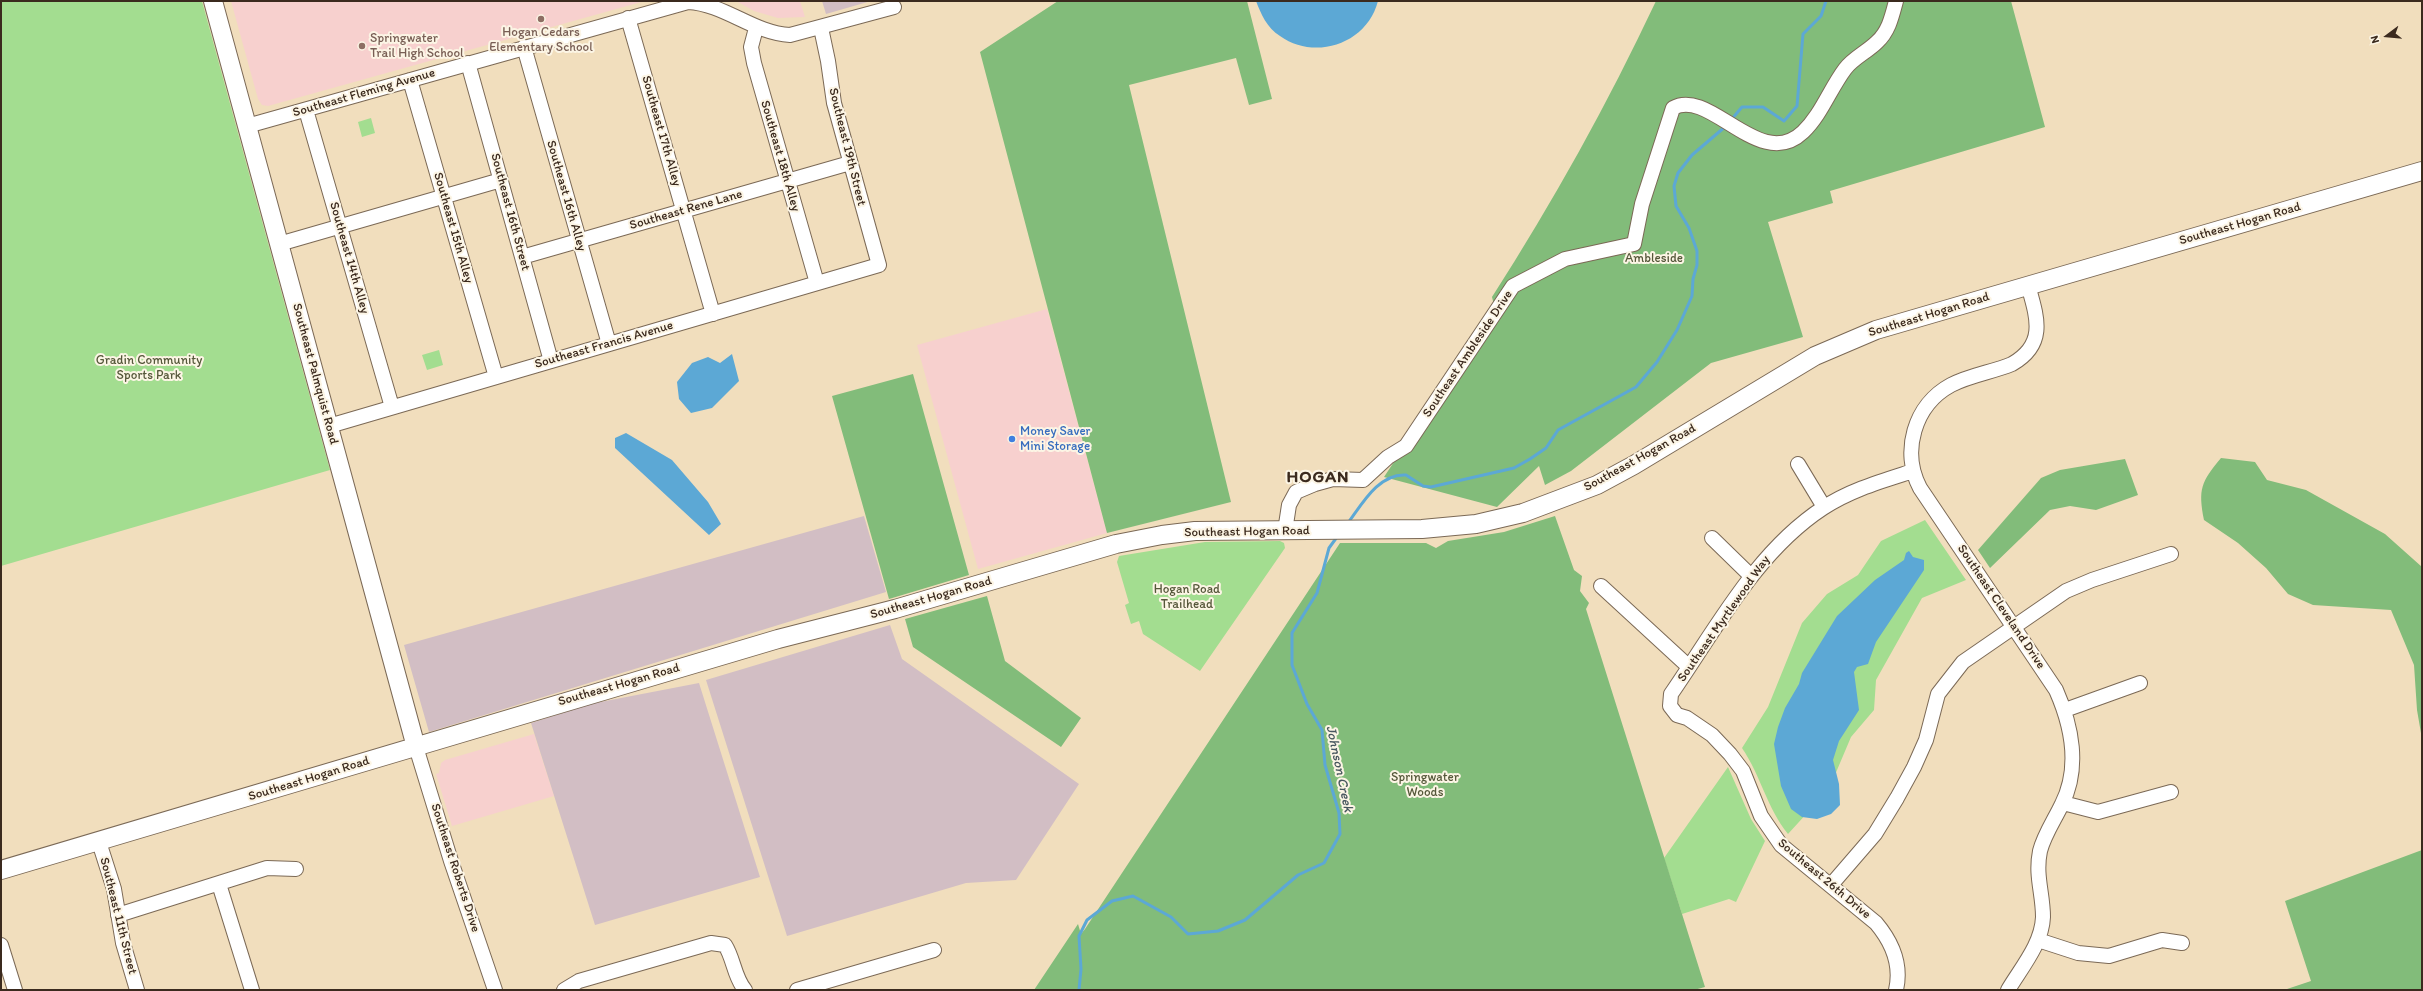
<!DOCTYPE html>
<style>
body{margin:0}
#map{position:relative;width:2423px;height:991px;overflow:hidden;background:#f1debd;font-family:Itim,sans-serif}
canvas{display:block}
.frame{position:absolute;inset:0;border:2px solid #3b2a1e;pointer-events:none}
.north{position:absolute;left:2367px;top:16px;width:40px;height:40px;-webkit-text-stroke:3px #fcf5e5;paint-order:stroke;rotate:254deg;font-size:11px;font-weight:700;line-height:16px;text-align:center;color:#3b2a1e}
.north::after{content:'';display:block;margin:auto;width:14px;height:18px;background:#3b2a1e;clip-path:polygon(50% 0,100% 100%,50% 72%,0 100%)}
</style>
<div id="map">
<canvas width="2423" height="991"></canvas>
<div class="frame"></div>
<div class="north">N</div>
</div>
<script>
const ctx = document.querySelector('canvas').getContext('2d');
ctx.lineJoin = 'round';
function paint(path, color) { ctx.fillStyle = color; ctx.fill(path, 'evenodd'); }
function strokePath(path, color, width, dash) { ctx.strokeStyle = color; ctx.lineWidth = width; ctx.lineCap = dash ? 'butt' : 'round'; ctx.setLineDash(dash || []); ctx.stroke(path); }
function write(font, color, halo, rows, align = 'center') {
  ctx.font = font + ' Itim,sans-serif'; ctx.lineWidth = 4; ctx.setLineDash([]); ctx.textBaseline = 'middle'; ctx.strokeStyle = halo; ctx.fillStyle = color; for (const [text, x, y, turn = 0] of rows) {
    ctx.save(); ctx.translate(x, y); ctx.rotate((+turn || 0) * Math.PI / 180); ctx.textAlign = isNaN(turn) ? turn : align; if (halo) ctx.strokeText(text, 0, 0); ctx.fillText(text, 0, 0); ctx.restore();
  }
}
paint(new Path2D(`
 M 231,1 L 645,1 L 268,106 L 262,105 L 258,99 Z
 M 736,1 L 800,1 L 805,17 L 778,18 L 754,11 Z
 M 1047,309 L 1107,533 L 978,569 L 917,345 Z
 M 534,734 L 554,796 L 452,826 L 436,774 L 439,773 L 441,763 L 445,760 Z`), '#f7d0ce');
paint(new Path2D(`
 M 822,1 L 871,1 L 826,14 Z
 M 864,516 L 886,592 L 429,732 L 404,645 Z
 M 890,625 L 902,659 L 1079,784 L 1016,880 L 966,883 L 787,936 L 706,680 Z
 M 699,683 L 760,877 L 595,925 L 531,723 L 590,704 Z`), '#d2bec4');
paint(new Path2D(`
 M 1,1 L 202,1 L 330,470 L 1,566 Z
 M 371,118 L 375,133 L 362,137 L 358,122 Z
 M 439,350 L 443,365 L 427,370 L 422,355 Z
 M 1925,520 L 1966,580 L 1922,598 L 1876,680 L 1874,710 L 1851,737 L 1829,789 L 1788,834 C 1767,808 1761,776 1742,748 L 1768,707 L 1802,623 L 1827,594 L 1858,575 L 1881,541 Z
 M 1280,541 L 1284,543 L 1285,548 L 1200,671 L 1143,634 L 1139,621 L 1131,624 L 1125,605 L 1129,603 L 1117,562 L 1119,556 L 1205,542 Z
 M 1728,767 L 1751,819 L 1765,841 L 1736,902 L 1729,899 L 1682,914 L 1664,858 Z`), '#a3dd90');
paint(new Path2D(`
 M 1058,1 L 1247,1 L 1272,99 L 1249,105 L 1236,58 L 1129,85 L 1231,502 L 1107,533 L 980,52 Z
 M 1656,1 L 2011,1 L 2045,127 L 1830,191 L 1833,203 L 1768,222 L 1803,337 L 1711,363 L 1571,471 L 1545,485 L 1539,466 L 1497,507 L 1384,477 L 1495,309 L 1492,297 C 1553,202 1608,103 1656,1 Z
 M 913,374 L 969,575 L 889,599 L 832,396 Z
 M 2221,458 L 2255,462 L 2267,480 L 2306,490 L 2385,534 L 2422,567 L 2422,739 L 2417,710 L 2414,665 L 2391,610 L 2313,605 L 2288,594 L 2266,568 L 2238,543 L 2204,520 C 2198,489 2201,482 2221,458 Z
 M 2125,459 L 2138,495 L 2096,510 L 2070,506 L 2050,510 L 1990,568 L 1978,550 L 2041,478 L 2060,470 Z
 M 1555,516 L 1574,570 L 1582,576 L 1580,591 L 1589,603 L 1586,609 L 1705,987 L 1694,990 L 1034,990 L 1078,924 L 1081,934 L 1085,929 L 1340,543 L 1426,543 L 1436,548 L 1448,541 L 1504,532 Z
 M 987,596 L 1005,661 L 1081,718 L 1061,747 L 913,647 L 905,619 Z
 M 2422,850 L 2422,990 L 2284,990 L 2311,981 L 2285,901 Z`), '#82bc7a');
paint(new Path2D(`
 M 1256,1 L 1378,1 C 1367,44 1315,61 1280,36 C 1267,28 1261,14 1256,1 Z
 M 732,354 L 739,381 L 712,408 L 691,413 L 679,399 L 677,382 L 692,363 L 708,357 L 720,363 Z
 M 626,433 L 672,460 L 708,502 L 721,524 L 709,535 L 615,448 L 615,438 Z
 M 1909,551 L 1913,557 L 1924,560 L 1924,570 L 1876,642 L 1868,664 L 1857,667 L 1854,672 L 1859,710 L 1839,741 L 1833,760 L 1839,784 L 1840,805 L 1831,814 L 1817,819 L 1802,817 L 1791,809 L 1781,786 L 1774,744 L 1778,727 L 1785,708 L 1799,684 L 1802,673 L 1837,616 L 1875,580 L 1904,560 L 1906,553 Z`), '#5ca8d5');
strokePath(new Path2D(`
 M 1731,120 L 1742,107 L 1763,107 L 1784,121 L 1797,106 L 1803,34 L 1821,16 L 1826,1
 M 1348,523 C 1362,504 1379,473 1406,475 L 1423,486 L 1431,487 L 1514,468 L 1530,459 L 1546,448 L 1558,430 L 1636,387 L 1657,362 L 1677,330 L 1692,296 L 1693,279 L 1697,265 L 1697,251 L 1689,228 L 1676,206 L 1674,186 L 1678,173 L 1692,155 L 1726,126
 M 1079,990 L 1081,969 L 1079,936 L 1087,920 L 1112,901 L 1133,896 L 1171,917 L 1188,934 L 1218,931 L 1245,920 L 1298,875 L 1324,863 L 1340,834 L 1339,813 L 1325,765 L 1322,730 L 1307,704 L 1292,665 L 1292,633 L 1317,593 L 1329,548 L 1337,537`), '#5ca8d5', 3);
const minor = new Path2D(`
 M 628,18 L 713,314
 M 756,28 L 751,47 L 754,63 L 817,283
 M 524,47 L 609,344
 M 468,63 L 551,361
 M 410,80 L 496,377
 M 306,110 L 392,407
 M 247,126 L 688,2 C 725,4 753,33 790,35 L 894,7
 M 279,244 L 501,180
 M 522,257 L 850,163
 M 329,426 L 879,265 L 834,103 L 828,61 L 821,28
 M 1798,464 L 1824,507
 M 1285,531 L 1289,505 L 1296,492 L 1315,484 L 1333,479 L 1363,480 L 1388,457 L 1406,446 L 1513,286 L 1565,259 L 1634,244 L 1642,204 L 1673,108 C 1710,87 1760,173 1803,132 C 1821,115 1830,89 1845,69 C 1853,58 1867,52 1877,42 C 1889,31 1892,16 1896,1
 M 1712,538 L 1751,576
 M 1601,586 L 1689,667
 M 2065,710 L 2140,683
 M 416,747 L 451,861 L 495,990
 M 2063,803 L 2098,812 L 2171,792
 M 99,842 L 114,889 L 123,943 L 137,990
 M 219,884 L 252,990
 M 1831,885 L 1875,834 L 1897,798 L 1914,767 L 1926,740 L 1938,694 L 1963,662 L 2066,591 L 2092,580 L 2171,554
 M 118,915 L 267,868 L 296,869
 M 2038,940 L 2078,953 L 2109,956 L 2162,940 L 2182,943
 M 1,945 L 15,990
 M 564,990 L 579,981 L 711,943 L 725,945 C 734,959 734,977 745,990
 M 797,990 L 934,950
 M 1896,990 C 1902,964 1892,942 1876,923 L 1781,845 L 1761,816 L 1743,771 L 1730,754 L 1712,735 L 1687,718 L 1677,715 L 1670,706 L 1671,694 C 1716,629 1756,552 1823,508 C 1850,490 1882,481 1913,471
 M 2008,990 C 2021,968 2042,944 2043,917 C 2043,893 2035,876 2040,851 C 2044,835 2055,819 2062,804 C 2080,768 2072,726 2056,690 L 1920,488 C 1901,452 1914,405 1951,385 C 1970,375 1993,372 2012,364 C 2047,344 2037,317 2028,285`);
const major = new Path2D(`
 M 213,1 L 416,747
 M 1,870 L 778,639 L 895,609 L 1116,544 L 1162,535 L 1195,531 L 1422,529 L 1476,524 L 1523,513 L 1597,485 L 1634,465 L 1815,356 L 1876,330 L 2422,171`);
strokePath(minor, '#7b6956', 16);
strokePath(major, '#7b6956', 20);
strokePath(minor, '#fff', 14);
strokePath(major, '#fff', 18);
for (const [x, y, r, color] of [
 [541,19,4,"#8d6e63"],
 [362,46,4,"#8d6e63"],
 [1012,439,4,"#3f7fe0"]
]) { const dot = new Path2D(); dot.arc(x, y, r, 0, 2 * Math.PI); ctx.fillStyle = color; ctx.fill(dot); strokePath(dot, '#fcf5e5', 1.5); }
write('13px', '#785e54', '#fcf5e5', [
 ["Hogan Cedars",541,33],
 ["Elementary School",541,48],
 ["Springwater",370,39,"left"],
 ["Trail High School",370,54,"left"]
]);
write('13px', '#3b2a1e', '#fcf5e5', [
 ["Southeast Fleming Avenue",364,93,-16],
 ["Southeast 17th Alley",661,131,74],
 ["Southeast 19th Street",847,147,76],
 ["Southeast 18th Alley",780,156,74],
 ["Southeast 16th Alley",566,196,74],
 ["Southeast Rene Lane",686,210,-16],
 ["Southeast 16th Street",510,212,75],
 ["Southeast Hogan Road",2240,224,-16],
 ["Southeast 15th Alley",453,228,74],
 ["Southeast 14th Alley",349,258,74],
 ["Southeast Hogan Road",1929,315,-17],
 ["Southeast Francis Avenue",604,345,-16],
 ["Southeast Ambleside Drive",1468,354,-56],
 ["Southeast Palmquist Road",315,374,75],
 ["Southeast Hogan Road",1640,458,-29],
 ["Southeast Hogan Road",1247,532,-1],
 ["Southeast Hogan Road",931,598,-16],
 ["Southeast Cleveland Drive",2001,607,56],
 ["Southeast Myrtlewood Way",1724,619,-55],
 ["Southeast Hogan Road",619,685,-16],
 ["Southeast Hogan Road",309,779,-17],
 ["Southeast Roberts Drive",455,868,72],
 ["Southeast 26th Drive",1824,879,40],
 ["Southeast 11th Street",118,916,76]
]);
write('13px', '#55573a', '#fcf5e5', [
 ["Ambleside",1654,259],
 ["Gradin Community",149,361],
 ["Sports Park",149,376],
 ["Hogan Road",1187,590],
 ["Trailhead",1187,605],
 ["Springwater",1425,778],
 ["Woods",1425,793]
]);
write('13px', '#366cbe', '#fcf5e5', [
 ["Money Saver",1020,432],
 ["Mini Storage",1020,447]
], 'left');
write('italic 14px', '#47565e', '#fcf5e5', [
 ["Johnson Creek",1339,769,78]
]);
ctx.letterSpacing = '1px';
write('bold 17px', '#3b2a1e', '#fcf5e5', [
 ["HOGAN",1318,478]
]);
ctx.letterSpacing = '0px';
</script>
